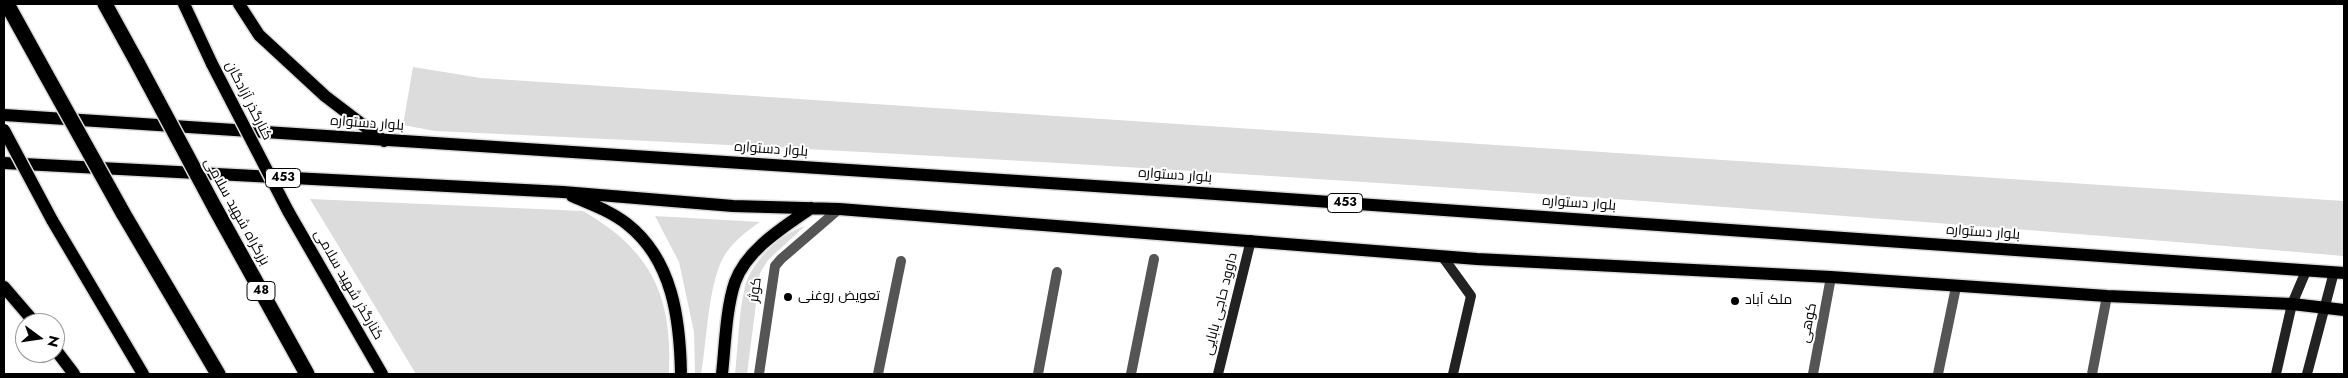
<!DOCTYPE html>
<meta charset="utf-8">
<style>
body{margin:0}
#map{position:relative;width:2348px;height:378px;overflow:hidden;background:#fff;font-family:Jost,sans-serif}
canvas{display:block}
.frame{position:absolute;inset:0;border:5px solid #000;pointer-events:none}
.north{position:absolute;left:15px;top:313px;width:50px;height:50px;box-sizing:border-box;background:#fff;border:1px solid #999;border-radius:50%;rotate:104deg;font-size:14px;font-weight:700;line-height:20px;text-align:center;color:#000}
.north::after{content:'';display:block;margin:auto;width:18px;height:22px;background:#000;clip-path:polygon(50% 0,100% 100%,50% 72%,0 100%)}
</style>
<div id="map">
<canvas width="2348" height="378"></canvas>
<div class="frame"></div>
<div class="north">N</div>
</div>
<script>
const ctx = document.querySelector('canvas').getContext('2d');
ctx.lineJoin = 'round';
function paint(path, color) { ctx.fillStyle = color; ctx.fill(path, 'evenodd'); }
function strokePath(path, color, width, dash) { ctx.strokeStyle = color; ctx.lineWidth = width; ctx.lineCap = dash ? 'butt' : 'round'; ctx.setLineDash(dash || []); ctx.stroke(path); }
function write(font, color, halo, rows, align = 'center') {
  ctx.font = font + ' Jost,Cairo,sans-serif'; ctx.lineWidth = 4; ctx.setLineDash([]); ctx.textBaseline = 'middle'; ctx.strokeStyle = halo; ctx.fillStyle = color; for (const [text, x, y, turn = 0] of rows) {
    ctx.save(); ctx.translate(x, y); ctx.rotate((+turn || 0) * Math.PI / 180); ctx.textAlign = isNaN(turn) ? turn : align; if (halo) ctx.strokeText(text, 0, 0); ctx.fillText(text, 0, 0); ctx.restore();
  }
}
paint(new Path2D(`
 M 413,67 L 481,78 L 2344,201 L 2344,256 C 1709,202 1072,159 435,131 L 403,125 Z
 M 310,199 L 583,211 C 651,250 673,296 669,374 L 416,374 Z
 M 655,216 L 760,222 C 747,231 736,239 726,253 C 708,279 707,342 701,374 L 695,374 L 694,332 L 679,262 Z
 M 805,226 L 768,260 L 760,273 L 747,374 L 735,374 C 738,348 739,307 746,283 C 754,259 782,233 805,226 Z`), '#dcdcdc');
const primary = new Path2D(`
 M 184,4 L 212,64
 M 239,4 L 259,35 L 325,96 L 384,141
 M 4,115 L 1187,192 L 2344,273
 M 4,163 L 563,192 L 733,206 L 839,209 L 1477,259 L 1831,277 L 2107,296 L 2292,304 L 2344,310
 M 572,196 C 590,204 611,211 627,224 C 673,260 680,320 681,374
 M 288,211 L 382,374
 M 52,220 L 143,374
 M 4,287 L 35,323
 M 55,349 L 74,374
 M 722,374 C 725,347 726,308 735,282 C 747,249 784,227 811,208`);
const highway = new Path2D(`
 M 7,4 L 44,71
 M 105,4 L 138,64
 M 215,208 L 307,374
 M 123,213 L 218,374`);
strokePath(primary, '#dbdbdb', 15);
strokePath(highway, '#dbdbdb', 18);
strokePath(new Path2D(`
 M 759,374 L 775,266 L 781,259 L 839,209
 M 878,374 L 901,261
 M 1038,374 L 1057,272
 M 1131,374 L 1154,259
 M 1813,374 L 1831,277
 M 1938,374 L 1956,287
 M 2092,374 L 2107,296`), '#555', 10);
strokePath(new Path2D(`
 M 1442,256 L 1471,296 L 1453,374
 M 1218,374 L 1251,240
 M 2276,374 L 2292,304 L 2306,271
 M 2307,374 L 2334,272`), '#222', 10);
strokePath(primary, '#000', 12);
strokePath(highway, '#000', 15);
const primaryBridge = new Path2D(`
 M 212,64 L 288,211
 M 4,130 L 52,220`);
const highwayBridge = new Path2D(`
 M 138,64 L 215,208
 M 44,71 L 123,213`);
strokePath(primaryBridge, '#dbdbdb', 15, []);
strokePath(highwayBridge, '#dbdbdb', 18, []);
strokePath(primaryBridge, '#000', 12);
strokePath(highwayBridge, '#000', 15);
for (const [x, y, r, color] of [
 [788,297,5,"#000"],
 [1735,301,5,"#000"]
]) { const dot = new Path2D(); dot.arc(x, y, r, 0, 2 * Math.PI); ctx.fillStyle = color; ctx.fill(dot); strokePath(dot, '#fff', 2); }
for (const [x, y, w] of [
 [283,178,35],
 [1345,203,35],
 [261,291,28]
]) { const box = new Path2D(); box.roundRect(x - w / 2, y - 9.5, w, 19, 4); ctx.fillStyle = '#fff'; ctx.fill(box); strokePath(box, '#000', 1); }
write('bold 12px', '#000', null, [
 ["453",283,178],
 ["453",1345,203],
 ["48",261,291]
]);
write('14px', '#000', '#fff', [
 ["کنارگذر آزادگان",248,101,63],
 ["بلوار دستواره",367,124,4],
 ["بلوار دستواره",771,150,4],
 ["بلوار دستواره",1175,176,4],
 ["بلوار دستواره",1579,204,4],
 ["بزرگراه شهید سلامی",236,212,61],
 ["بلوار دستواره",1983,233,4],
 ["کنارگذر شهید سلامی",348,285,60],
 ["کوثر",756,290,-83],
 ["داوود حاجی بابایی",1221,304,-76],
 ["کوهی",1809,323,-79]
]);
write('14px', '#000', '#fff', [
 ["تعویض روغنی",798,297],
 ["ملک آباد",1745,301]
], 'left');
</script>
